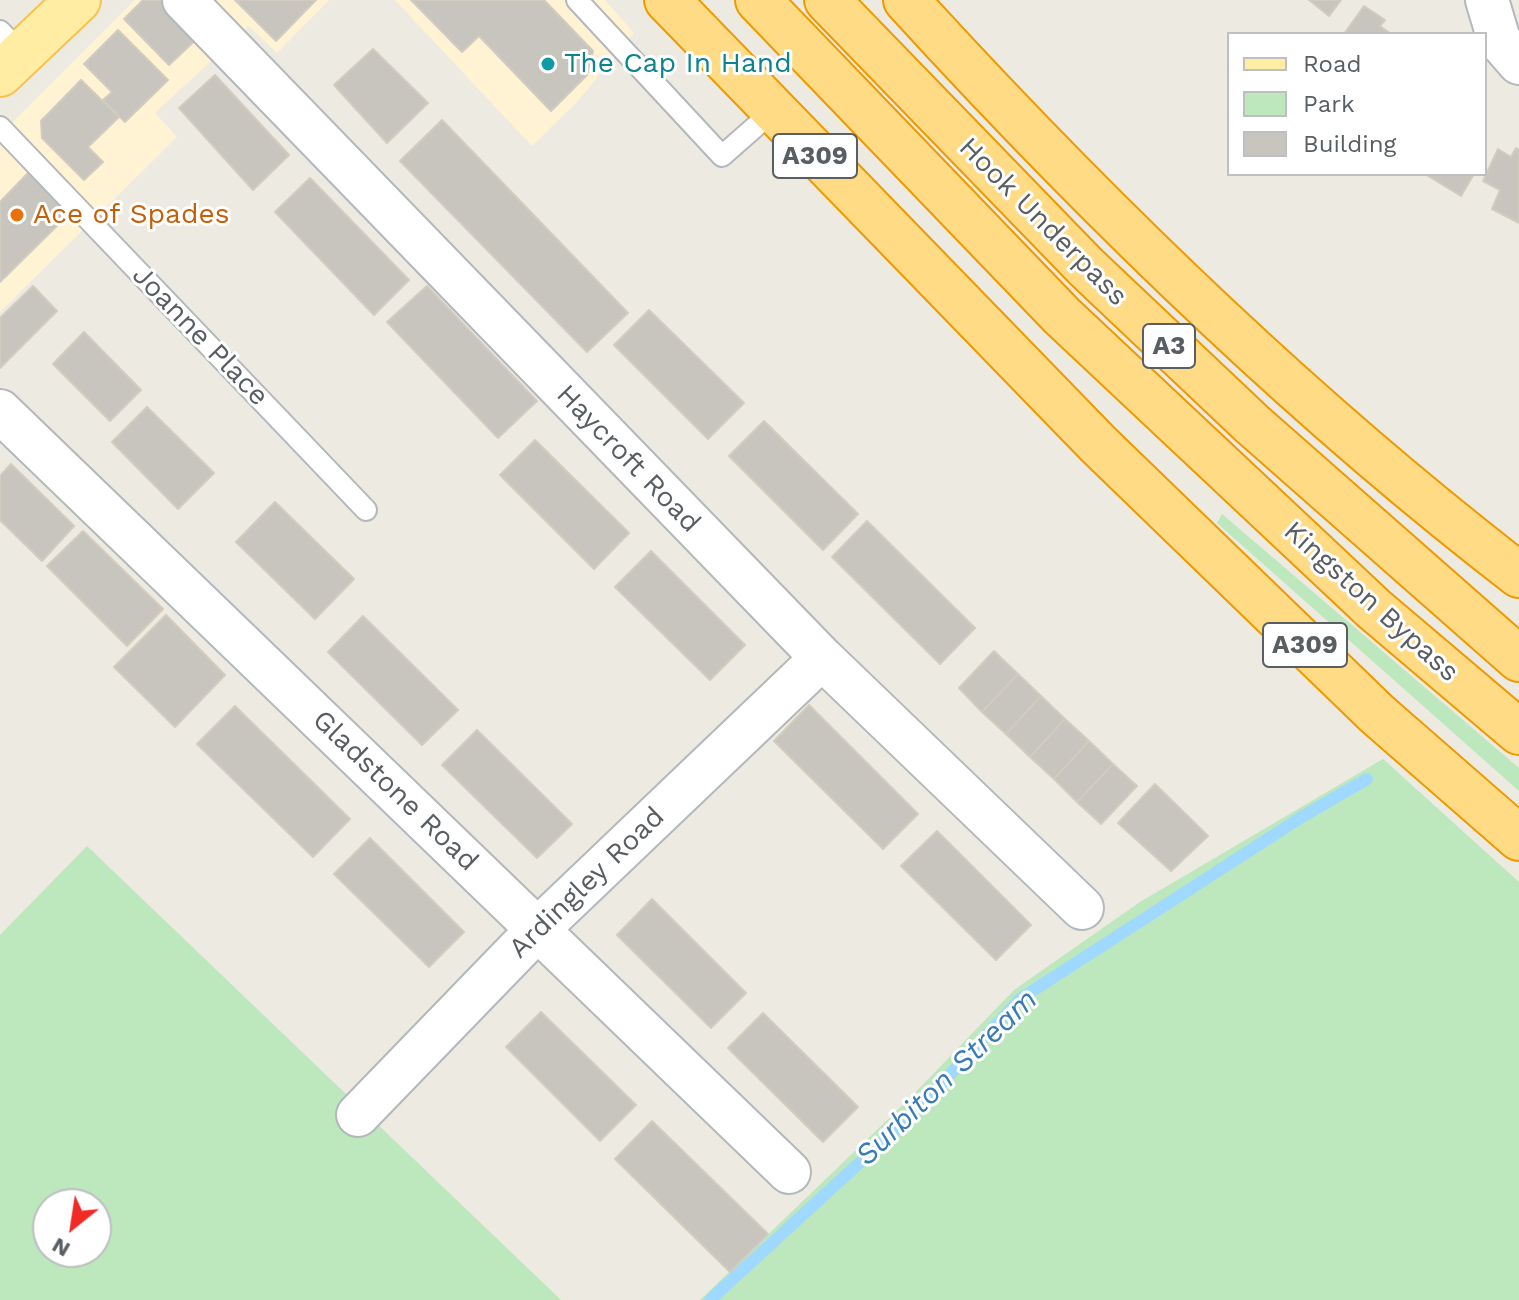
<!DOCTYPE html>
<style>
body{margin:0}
#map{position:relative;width:1519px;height:1300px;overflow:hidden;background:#edeae1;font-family:"Work Sans",sans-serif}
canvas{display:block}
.legend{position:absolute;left:1227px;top:32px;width:260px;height:144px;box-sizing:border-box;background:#fff;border:2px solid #bdbfc1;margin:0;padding:10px 14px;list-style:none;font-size:24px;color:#595e63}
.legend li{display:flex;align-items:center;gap:16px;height:40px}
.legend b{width:40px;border:2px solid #bdbfc1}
.north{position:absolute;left:32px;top:1188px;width:80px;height:80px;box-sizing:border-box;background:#fff;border:2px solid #bdbfc1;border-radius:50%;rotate:210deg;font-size:22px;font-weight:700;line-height:32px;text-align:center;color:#595e63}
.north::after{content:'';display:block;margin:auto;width:28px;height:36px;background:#f12b23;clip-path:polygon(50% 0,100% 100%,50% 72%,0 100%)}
</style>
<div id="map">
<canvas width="1519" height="1300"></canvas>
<ul class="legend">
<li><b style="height:10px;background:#ffeda4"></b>Road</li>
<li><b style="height:22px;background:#bde7bc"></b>Park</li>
<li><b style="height:22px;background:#c8c5be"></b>Building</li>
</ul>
<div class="north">N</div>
</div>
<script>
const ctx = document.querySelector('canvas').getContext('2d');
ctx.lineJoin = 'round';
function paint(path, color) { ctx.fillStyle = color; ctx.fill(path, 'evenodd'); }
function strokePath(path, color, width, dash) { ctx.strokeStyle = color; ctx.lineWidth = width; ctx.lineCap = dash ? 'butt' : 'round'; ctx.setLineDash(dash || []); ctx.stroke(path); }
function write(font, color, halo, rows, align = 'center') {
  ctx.font = font + ' "Work Sans",sans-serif'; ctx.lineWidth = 6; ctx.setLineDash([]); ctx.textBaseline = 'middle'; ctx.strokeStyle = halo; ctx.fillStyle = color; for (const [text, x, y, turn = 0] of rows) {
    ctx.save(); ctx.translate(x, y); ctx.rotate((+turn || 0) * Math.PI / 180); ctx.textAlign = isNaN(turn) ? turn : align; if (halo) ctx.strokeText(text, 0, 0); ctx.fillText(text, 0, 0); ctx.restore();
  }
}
paint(new Path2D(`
 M 135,0 L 329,0 L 277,53 L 249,26 L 155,113 L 177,137 L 0,312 L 0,135 Z
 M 395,0 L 605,0 L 634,33 L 576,103 L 532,146 Z`), '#fff3d4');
paint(new Path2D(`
 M 1222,514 L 1519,768 L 1519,791 L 1217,523 Z
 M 1383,759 L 1519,882 L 1519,1300 L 700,1300 L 909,1099 L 1014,990 L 1140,902 Z
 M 87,846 L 561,1300 L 0,1300 L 0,935 ZM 48,1204 L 96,1204 L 96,1252 L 48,1252 Z`), '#bde7bc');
strokePath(new Path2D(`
 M 710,1300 L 917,1110 L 1020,999 L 1300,818 L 1367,779`), '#9fd9ff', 12);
const building = new Path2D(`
 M 143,0 L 170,0 L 202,34 L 169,65 L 124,19 Z
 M 235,0 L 316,0 L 276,41 Z
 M 411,0 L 544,0 L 593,51 L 587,75 L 551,111 L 479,36 L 462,52 Z
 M 1309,0 L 1341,0 L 1329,16 Z
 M 1364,6 L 1385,20 L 1380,26 L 1391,34 L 1344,34 Z
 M 118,30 L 168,80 L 125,122 L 103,100 L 112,92 L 84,64 Z
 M 373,49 L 428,103 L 387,143 L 334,85 Z
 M 215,75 L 289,155 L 253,190 L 179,108 Z
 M 81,80 L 119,117 L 88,147 L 103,162 L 84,180 L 42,138 L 41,121 Z
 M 442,120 L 628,313 L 587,352 L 400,161 Z
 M 1516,148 L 1519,150 L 1519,223 L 1492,209 L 1500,190 L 1483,181 L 1498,149 L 1511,157 Z
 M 31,170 L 72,211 L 0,282 L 0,202 Z
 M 1425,174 L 1474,174 L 1461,196 Z
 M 310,178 L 409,280 L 374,315 L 275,212 Z
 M 33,286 L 57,311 L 0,368 L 0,318 Z
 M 427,286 L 537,401 L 498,438 L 387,322 Z
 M 649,310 L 744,403 L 708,439 L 614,345 Z
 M 84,332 L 141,390 L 110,421 L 53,364 Z
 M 147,407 L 214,473 L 178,509 L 112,442 Z
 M 764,421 L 858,514 L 823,550 L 729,456 Z
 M 535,440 L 629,533 L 594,569 L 500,475 Z
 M 11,464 L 74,526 L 42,561 L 0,520 L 0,476 Z
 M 275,502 L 354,579 L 315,619 L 236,542 Z
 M 867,521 L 975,628 L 940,664 L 832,557 Z
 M 83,531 L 163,609 L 127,646 L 47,566 Z
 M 651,551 L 745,645 L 710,680 L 615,587 Z
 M 166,615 L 225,675 L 175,727 L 114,667 Z
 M 363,616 L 458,710 L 422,745 L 328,652 Z
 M 994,651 L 1018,674 L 982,712 L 959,688 Z
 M 1018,674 L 1041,696 L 1006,734 L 982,712 Z
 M 1041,696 L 1065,719 L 1030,757 L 1006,734 Z
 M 809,705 L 918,814 L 883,849 L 774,741 Z
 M 235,706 L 350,819 L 313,857 L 197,744 Z
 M 1065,719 L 1089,741 L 1054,779 L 1030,757 Z
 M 477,730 L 572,824 L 537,858 L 442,765 Z
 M 1089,741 L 1113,764 L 1077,802 L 1054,779 Z
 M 1113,764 L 1137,786 L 1101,824 L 1077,802 Z
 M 1155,784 L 1208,836 L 1171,871 L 1118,823 Z
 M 937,831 L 1031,925 L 996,960 L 901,866 Z
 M 370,838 L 464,932 L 429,967 L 334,874 Z
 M 652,899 L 746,993 L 711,1028 L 617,935 Z
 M 541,1012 L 636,1105 L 600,1141 L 506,1047 Z
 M 763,1013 L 858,1107 L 823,1142 L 728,1048 Z
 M 652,1121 L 768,1234 L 730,1272 L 615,1159 Z`);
paint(building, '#c8c5be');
strokePath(building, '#d2cbbf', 2);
const lane = new Path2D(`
 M 577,0 L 722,156 L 772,112
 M 0,31 L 22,54
 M 0,127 L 366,510`);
const street = new Path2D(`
 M 184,0 L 822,658 L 1082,908
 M 1487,0 L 1499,40 L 1519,63
 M 0,411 L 789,1172
 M 358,1115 L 538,929 L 822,658`);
const primary = new Path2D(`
 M 0,74 L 78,0`);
const highway = new Path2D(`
 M 667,0 L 1098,444 L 1377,714 L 1519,838
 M 758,0 L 1062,316 L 1374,609 L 1519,732
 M 827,0 L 1086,267 L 1252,424 L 1519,659
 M 906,0 C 1095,207 1297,404 1519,575`);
strokePath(lane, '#b4b8bc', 24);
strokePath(street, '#b4b8bc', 46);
strokePath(primary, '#f8c24f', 48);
strokePath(highway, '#ee9a00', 48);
strokePath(lane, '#fff', 20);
strokePath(street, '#fff', 42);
strokePath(primary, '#ffeda4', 44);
strokePath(highway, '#ffdb86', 44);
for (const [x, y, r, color] of [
 [548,64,8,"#0f9aa8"],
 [17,215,8,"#e8710a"]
]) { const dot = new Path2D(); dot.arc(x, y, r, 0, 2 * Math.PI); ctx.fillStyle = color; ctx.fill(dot); strokePath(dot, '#fff', 3); }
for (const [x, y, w] of [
 [815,156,84],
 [1169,346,52],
 [1305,645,84]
]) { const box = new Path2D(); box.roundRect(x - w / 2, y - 22, w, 44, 6); ctx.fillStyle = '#fff'; ctx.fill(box); strokePath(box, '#595e63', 2); }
write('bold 26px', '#595e63', null, [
 ["A309",815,156],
 ["A3",1169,346],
 ["A309",1305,645]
]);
write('28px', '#0d838f', '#fff', [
 ["The Cap In Hand",564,64]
], 'left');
write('28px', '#c56008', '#fff', [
 ["Ace of Spades",33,215]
], 'left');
write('28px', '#595e63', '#fff', [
 ["Hook Underpass",1043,222,45],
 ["Joanne Place",200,336,46],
 ["Haycroft Road",628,459,46],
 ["Kingston Bypass",1371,602,42],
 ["Gladstone Road",395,791,44],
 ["Ardingley Road",587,883,-44]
]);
write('italic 30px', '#387ab6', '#fff', [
 ["Surbiton Stream",947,1078,-44]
]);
</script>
